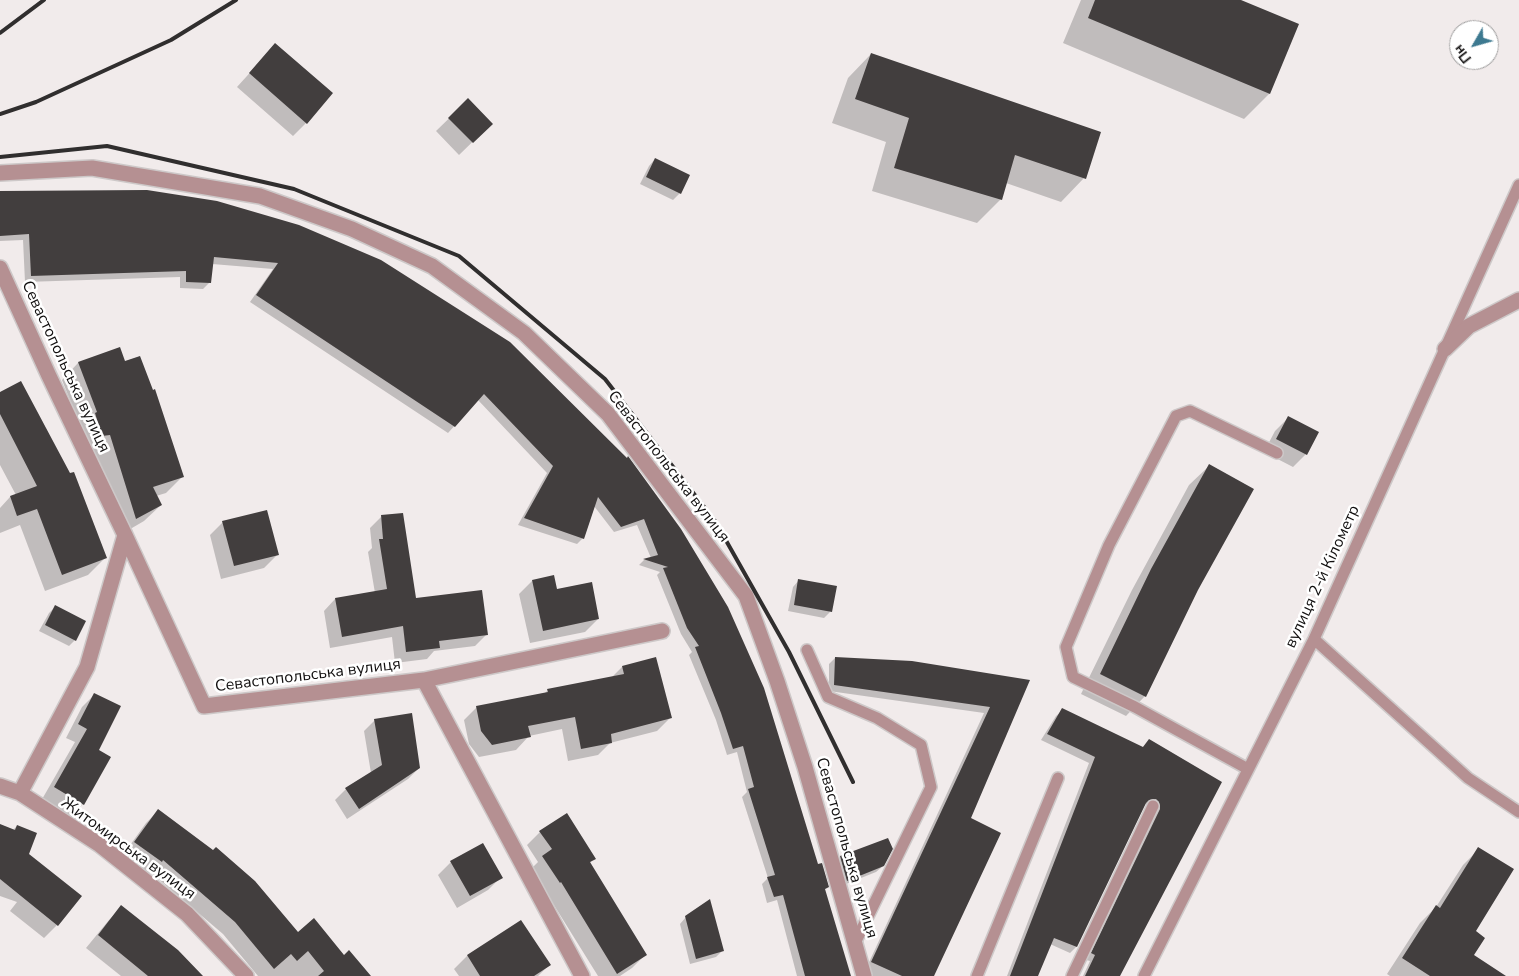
<!DOCTYPE html>
<meta charset="utf-8">
<style>
body{margin:0}
#map{position:relative;width:1519px;height:976px;overflow:hidden;background:#f1ebeb;font-family:"Nunito Sans",sans-serif}
canvas{display:block}
.north{position:absolute;left:1449px;top:20px;width:50px;height:50px;box-sizing:border-box;background:#fff;border:1px solid #a09f9f;border-radius:50%;rotate:232deg;font-size:14px;font-weight:700;line-height:20px;text-align:center;color:#110f0f}
.north::after{content:'';display:block;margin:auto;width:18px;height:22px;background:#3d7990;clip-path:polygon(50% 0,100% 100%,50% 72%,0 100%)}
</style>
<div id="map">
<canvas width="1519" height="976"></canvas>
<div class="north">Пн</div>
</div>
<script>
const ctx = document.querySelector('canvas').getContext('2d');
ctx.lineJoin = 'round';
function paint(path, color) { ctx.fillStyle = color; ctx.fill(path, 'evenodd'); }
function strokePath(path, color, width, dash) { ctx.strokeStyle = color; ctx.lineWidth = width; ctx.lineCap = dash ? 'butt' : 'round'; ctx.setLineDash(dash || []); ctx.stroke(path); }
function write(font, color, halo, rows, align = 'center') {
  ctx.font = font + ' "Nunito Sans",sans-serif'; ctx.lineWidth = 5; ctx.setLineDash([]); ctx.textBaseline = 'middle'; ctx.strokeStyle = halo; ctx.fillStyle = color; for (const [text, x, y, turn = 0] of rows) {
    ctx.save(); ctx.translate(x, y); ctx.rotate((+turn || 0) * Math.PI / 180); ctx.textAlign = isNaN(turn) ? turn : align; if (halo) ctx.strokeText(text, 0, 0); ctx.fillText(text, 0, 0); ctx.restore();
  }
}
paint(new Path2D(`
 M 1081,0 L 1238,0 L 1298,25 L 1269,94 L 1244,119 L 1063,43 Z
 M 275,45 L 306,123 L 293,136 L 237,87 Z
 M 871,54 L 1084,178 L 1061,202 L 1006,183 L 1001,199 L 977,223 L 872,191 L 886,142 L 832,123 L 848,78 Z
 M 468,100 L 491,124 L 459,155 L 436,131 Z
 M 655,159 L 688,176 L 680,193 L 673,200 L 640,184 L 649,166 Z
 M 0,192 L 217,202 L 627,459 L 828,887 L 824,890 L 849,976 L 797,976 L 777,900 L 767,903 L 762,884 L 768,878 L 742,797 L 747,792 L 737,752 L 727,755 L 716,720 L 689,655 L 692,652 L 681,634 L 657,575 L 660,572 L 639,565 L 644,560 L 651,558 L 637,525 L 614,532 L 594,506 L 583,538 L 577,544 L 518,525 L 547,473 L 478,400 L 448,433 L 250,302 L 273,269 L 212,264 L 210,282 L 203,289 L 180,288 L 180,277 L 25,282 L 23,240 L 0,241 Z
 M 119,348 L 125,363 L 182,477 L 166,493 L 156,496 L 161,505 L 144,521 L 120,535 L 93,451 L 86,452 L 81,428 L 62,380 L 78,363 Z
 M 0,394 L 106,557 L 88,575 L 45,591 L 20,525 L 0,533 L 0,508 L 10,497 L 16,495 L 0,465 Z
 M 1288,418 L 1306,454 L 1293,467 L 1264,452 L 1275,431 Z
 M 1209,466 L 1197,590 L 1145,696 L 1126,716 L 1081,694 L 1132,590 L 1189,485 Z
 M 381,517 L 415,599 L 487,634 L 475,646 L 434,651 L 427,659 L 395,663 L 392,637 L 330,648 L 324,611 L 335,599 L 375,593 L 368,552 L 372,548 L 370,528 Z
 M 223,522 L 277,555 L 264,568 L 221,579 L 210,535 Z
 M 799,580 L 830,612 L 824,618 L 788,611 L 793,587 Z
 M 532,581 L 556,591 L 598,619 L 585,632 L 530,643 L 519,594 Z
 M 55,607 L 75,640 L 69,646 L 39,631 L 49,613 Z
 M 835,658 L 1028,681 L 970,819 L 933,976 L 866,976 L 865,971 L 984,713 L 829,691 L 829,664 Z
 M 622,667 L 670,718 L 657,731 L 610,743 L 598,755 L 568,761 L 562,729 L 529,736 L 516,750 L 479,757 L 469,744 L 464,720 L 477,707 L 545,693 L 548,690 L 611,678 Z
 M 95,694 L 97,750 L 83,804 L 70,817 L 41,801 L 75,742 L 66,738 L 82,707 Z
 M 1063,710 L 1142,748 L 1150,740 L 1220,782 L 1119,976 L 1083,976 L 1090,961 L 1086,960 L 1150,805 L 1144,804 L 1076,947 L 1070,953 L 1050,944 L 1037,976 L 1007,976 L 1089,763 L 1041,740 L 1056,716 Z
 M 375,720 L 419,768 L 408,779 L 347,819 L 335,800 L 346,789 L 371,773 L 364,731 Z
 M 158,811 L 297,934 L 369,976 L 258,976 L 223,934 L 150,872 L 149,874 L 123,855 L 146,823 Z
 M 0,825 L 13,830 L 17,826 L 57,925 L 44,938 L 10,911 L 17,902 L 0,896 Z
 M 540,832 L 594,858 L 589,864 L 645,955 L 632,968 L 620,976 L 598,976 L 547,894 L 546,895 L 530,870 L 538,862 L 527,845 Z
 M 1479,849 L 1472,956 L 1504,976 L 1390,976 L 1387,974 L 1420,923 L 1436,907 L 1463,865 Z
 M 841,857 L 883,866 L 876,872 L 841,886 L 834,863 Z
 M 451,862 L 501,877 L 488,890 L 457,908 L 438,875 Z
 M 122,907 L 202,976 L 121,976 L 86,948 L 109,920 Z
 M 686,917 L 722,951 L 716,957 L 690,964 L 680,924 Z
 M 521,921 L 549,965 L 538,976 L 459,976 L 454,969 L 467,956 Z`), '#0003');
paint(new Path2D(`
 M 1095,0 L 1241,0 L 1299,24 L 1270,94 L 1088,18 Z
 M 275,43 L 333,93 L 307,124 L 249,73 Z
 M 871,53 L 1101,132 L 1086,179 L 1015,155 L 1002,200 L 894,168 L 909,118 L 855,99 Z
 M 468,98 L 493,124 L 473,143 L 448,118 Z
 M 655,158 L 690,175 L 681,194 L 646,177 Z
 M 147,190 L 217,201 L 299,225 L 381,260 L 510,342 L 627,458 L 628,456 L 681,529 L 728,607 L 764,688 L 818,864 L 822,863 L 829,887 L 825,889 L 851,976 L 805,976 L 783,895 L 774,897 L 767,877 L 775,875 L 748,789 L 754,787 L 743,746 L 733,749 L 721,713 L 695,647 L 699,646 L 687,628 L 663,568 L 668,567 L 643,559 L 658,555 L 644,519 L 621,527 L 598,497 L 584,539 L 524,518 L 553,466 L 484,394 L 455,427 L 256,295 L 278,263 L 214,257 L 211,283 L 186,282 L 186,271 L 31,276 L 29,234 L 0,236 L 0,191 Z
 M 120,347 L 125,361 L 140,356 L 153,390 L 155,389 L 184,477 L 153,487 L 162,505 L 136,519 L 110,435 L 102,436 L 95,413 L 97,412 L 78,362 Z
 M 21,381 L 70,473 L 74,472 L 107,558 L 62,575 L 37,509 L 17,516 L 10,496 L 37,486 L 0,414 L 0,392 Z
 M 1288,416 L 1319,432 L 1307,455 L 1276,439 Z
 M 1209,464 L 1254,489 L 1198,590 L 1146,697 L 1100,674 L 1151,569 Z
 M 267,510 L 279,555 L 234,566 L 222,521 Z
 M 403,513 L 416,598 L 482,590 L 488,635 L 439,641 L 440,648 L 406,652 L 403,626 L 342,637 L 335,598 L 387,589 L 379,539 L 383,539 L 381,515 Z
 M 554,575 L 557,589 L 592,582 L 599,619 L 543,631 L 532,580 Z
 M 798,579 L 837,586 L 832,612 L 794,605 Z
 M 55,605 L 86,621 L 76,641 L 45,625 Z
 M 656,657 L 672,718 L 611,734 L 612,743 L 581,749 L 575,717 L 528,726 L 531,737 L 492,745 L 481,731 L 476,706 L 548,692 L 547,689 L 624,674 L 622,666 Z
 M 835,657 L 912,661 L 1030,680 L 971,818 L 1001,833 L 934,976 L 902,976 L 871,962 L 990,707 L 834,685 Z
 M 94,693 L 121,706 L 99,750 L 111,757 L 84,805 L 54,787 L 87,729 L 78,724 Z
 M 1062,708 L 1143,747 L 1149,739 L 1222,782 L 1120,976 L 1085,976 L 1095,955 L 1091,953 L 1160,809 L 1159,802 L 1156,799 L 1149,800 L 1146,803 L 1077,947 L 1054,938 L 1038,976 L 1010,976 L 1095,757 L 1047,734 Z
 M 412,713 L 420,768 L 359,809 L 345,788 L 382,765 L 374,719 Z
 M 158,809 L 213,850 L 216,847 L 255,881 L 298,932 L 314,918 L 344,955 L 349,950 L 371,976 L 318,976 L 324,971 L 308,951 L 297,961 L 291,954 L 274,969 L 235,922 L 163,860 L 162,862 L 134,842 Z
 M 567,813 L 596,859 L 590,862 L 647,955 L 617,974 L 561,882 L 560,883 L 542,856 L 552,849 L 539,831 Z
 M 0,824 L 15,830 L 17,825 L 37,833 L 29,854 L 82,896 L 58,926 L 0,879 Z
 M 888,838 L 893,849 L 884,866 L 847,881 L 840,856 Z
 M 483,843 L 503,878 L 470,896 L 450,861 Z
 M 1478,847 L 1514,869 L 1476,931 L 1485,938 L 1474,955 L 1506,976 L 1430,976 L 1402,958 L 1436,905 L 1440,908 Z
 M 710,899 L 724,951 L 696,959 L 685,916 Z
 M 121,905 L 178,950 L 203,976 L 148,976 L 98,935 Z
 M 521,920 L 551,965 L 534,976 L 480,976 L 467,955 Z`), '#423e3e');
const lane = new Path2D(`
 M 1314,639 L 1468,778 L 1519,812
 M 807,650 L 828,697 L 877,718 L 921,745 L 931,787 L 855,943
 M 1248,769 L 1135,707 L 1073,677 L 1066,647 L 1109,545 L 1176,416 L 1190,411 L 1277,453
 M 977,976 L 1058,778
 M 1072,976 L 1153,806
 M 1144,976 L 1314,639 L 1519,185`);
const street = new Path2D(`
 M 0,173 L 92,168 L 260,196 L 352,229 L 432,266 L 524,333 L 608,414 L 746,596 L 777,681 L 805,767 L 864,976
 M 0,268 L 49,376 L 125,535 L 87,667 L 20,793
 M 1445,349 L 1469,326 L 1519,300
 M 125,535 L 204,706 L 424,680
 M 0,786 L 20,793 L 100,845 L 187,914 L 246,976
 M 582,976 L 424,680 L 662,631`);
strokePath(lane, '#cdc8c8', 14);
strokePath(street, '#cdc8c8', 18);
strokePath(lane, '#b59092', 11);
strokePath(street, '#b59092', 15);
strokePath(new Path2D(`
 M 0,33 L 44,0
 M 0,114 L 36,102 L 171,40 L 236,0
 M 0,157 L 107,146 L 294,189 L 459,256 L 605,379 L 715,521 L 789,652 L 853,782`), '#302e2e', 4);
write('16px', '#110f0f', '#fff', [
 ["Севастопольська вулиця",65,367,65],
 ["Севастопольська вулиця",668,467,52],
 ["вулиця 2-й Кілометр",1323,577,-65],
 ["Севастопольська вулиця",308,676,-7],
 ["Севастопольська вулиця",846,848,74],
 ["Житомирська вулиця",128,849,36]
]);
</script>
